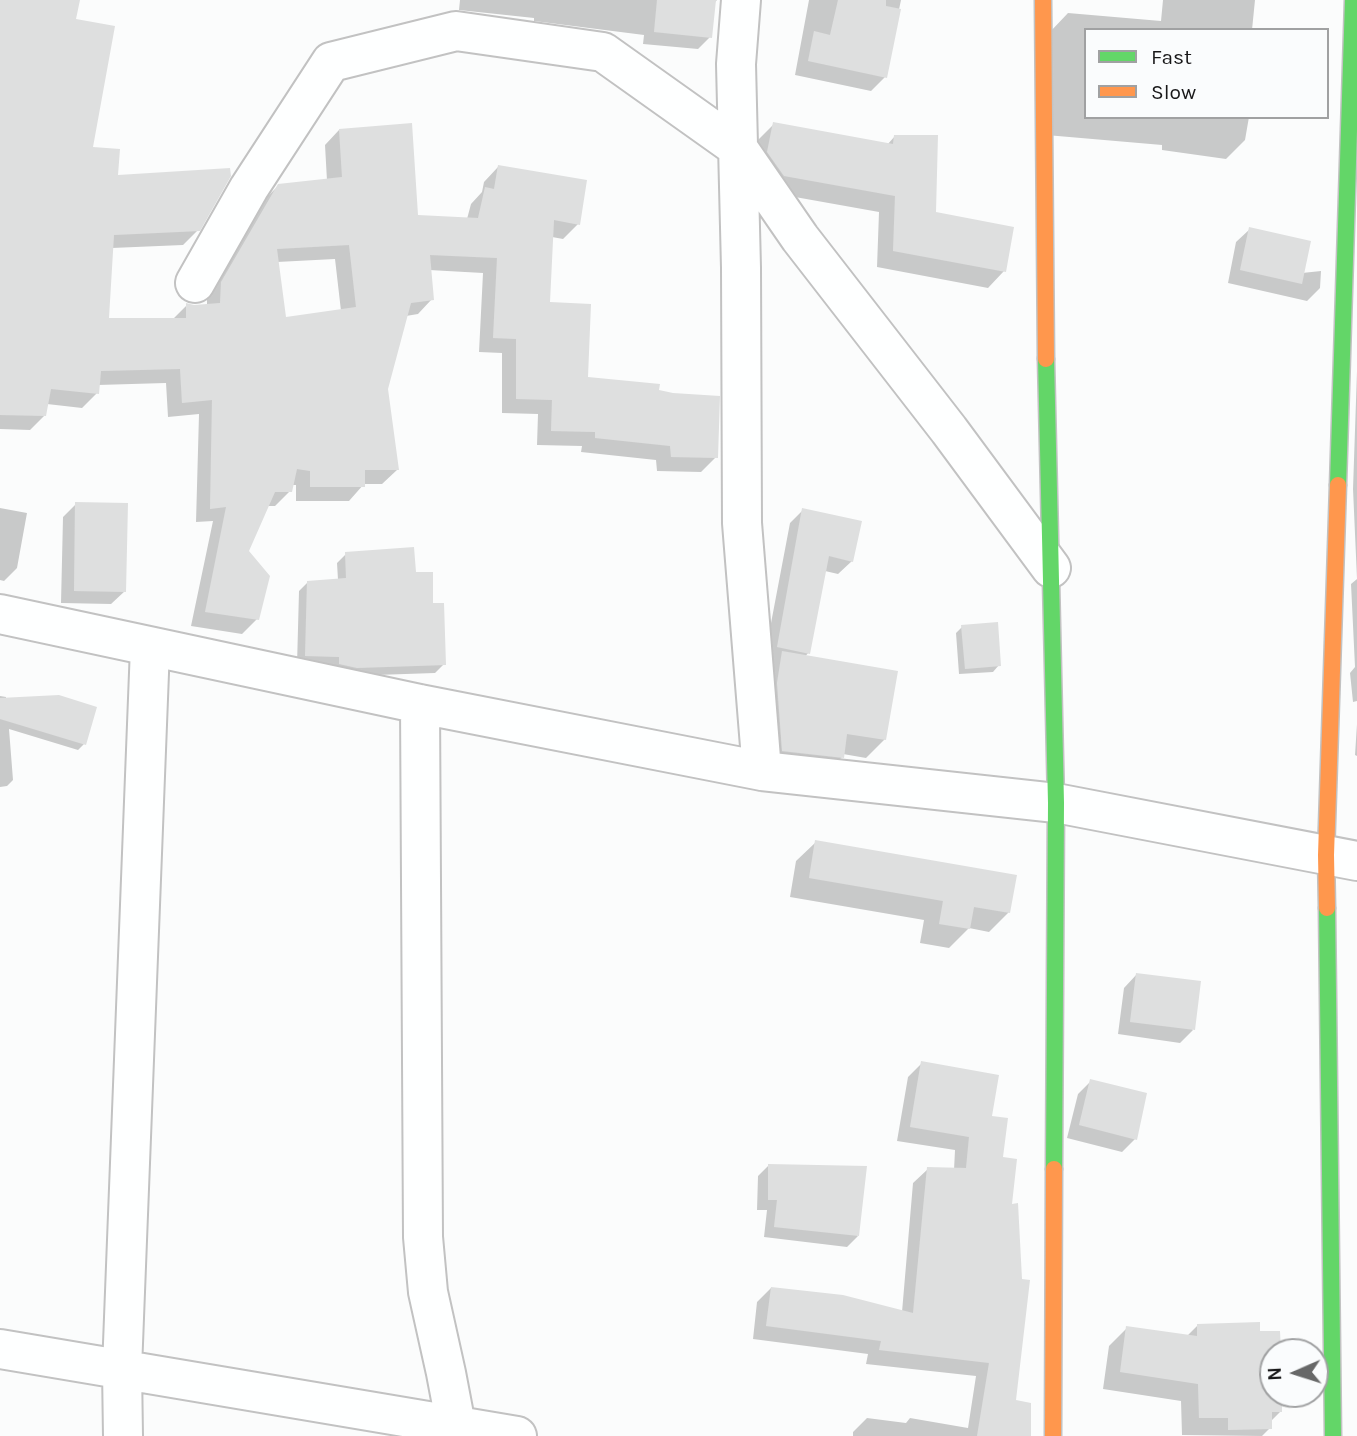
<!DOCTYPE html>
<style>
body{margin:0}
#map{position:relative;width:1357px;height:1436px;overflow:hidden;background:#fbfcfc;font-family:Karla,sans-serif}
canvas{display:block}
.legend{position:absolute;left:1084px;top:28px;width:245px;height:91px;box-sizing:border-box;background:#fafcfd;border:2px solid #a0a1a2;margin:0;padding:9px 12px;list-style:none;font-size:21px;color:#181819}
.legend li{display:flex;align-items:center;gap:14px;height:35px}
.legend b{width:35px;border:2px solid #a0a1a2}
.north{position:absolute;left:1259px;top:1338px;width:70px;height:70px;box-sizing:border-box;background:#fafcfd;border:2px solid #a0a1a2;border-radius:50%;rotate:267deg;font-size:19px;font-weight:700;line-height:28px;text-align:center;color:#181819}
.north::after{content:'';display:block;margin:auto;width:24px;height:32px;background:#676868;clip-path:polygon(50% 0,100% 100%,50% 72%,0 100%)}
</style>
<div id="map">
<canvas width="1357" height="1436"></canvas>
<ul class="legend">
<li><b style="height:9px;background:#63d668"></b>Fast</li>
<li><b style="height:9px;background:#ff974d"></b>Slow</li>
</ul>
<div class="north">N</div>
</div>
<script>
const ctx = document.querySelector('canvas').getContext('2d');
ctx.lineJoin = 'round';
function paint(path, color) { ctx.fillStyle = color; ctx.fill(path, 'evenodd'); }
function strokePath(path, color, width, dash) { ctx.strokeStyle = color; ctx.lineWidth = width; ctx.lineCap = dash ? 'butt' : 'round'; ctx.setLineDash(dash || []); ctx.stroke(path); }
paint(new Path2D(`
 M 0,0 L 78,0 L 74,20 L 90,149 L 116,177 L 198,230 L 183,245 L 112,248 L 107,320 L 172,320 L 187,305 L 207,306 L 207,298 L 264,200 L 279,185 L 327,181 L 325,145 L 339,130 L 417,216 L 467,219 L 471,204 L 482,192 L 484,182 L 498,167 L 578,224 L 563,239 L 552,237 L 548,304 L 586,378 L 658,391 L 716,457 L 701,472 L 657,471 L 656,460 L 581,452 L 582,446 L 537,445 L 538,414 L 502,413 L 502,353 L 479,352 L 483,273 L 429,270 L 432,299 L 418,314 L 406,316 L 386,389 L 397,470 L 382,484 L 364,484 L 349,501 L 296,501 L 296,485 L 292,485 L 290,491 L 275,506 L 267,506 L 247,552 L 257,619 L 242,634 L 191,626 L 213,521 L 196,522 L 199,414 L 168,417 L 166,383 L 98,385 L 97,393 L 82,408 L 47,404 L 45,415 L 30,430 L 0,429 ZM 335,259 L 341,311 L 285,319 L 277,262 Z
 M 460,0 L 717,0 L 714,3 L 710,37 L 698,49 L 643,44 L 644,35 L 534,21 L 534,18 L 459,10 Z
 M 809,0 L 901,0 L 885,77 L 871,91 L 795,75 Z
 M 1163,0 L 1255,0 L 1252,30 L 1086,30 L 1086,117 L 1249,117 L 1245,140 L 1226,159 L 1162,150 L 1162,145 L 1046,135 L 1049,33 L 1068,13 L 1161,21 Z
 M 774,124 L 887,145 L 895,136 L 934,213 L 1004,271 L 988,288 L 877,267 L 879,212 L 767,192 L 757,141 Z
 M 1250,229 L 1302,273 L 1321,271 L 1320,288 L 1307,301 L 1228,283 L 1236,242 Z
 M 1357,371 L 1357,701 L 1353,702 L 1350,673 L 1355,667 L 1351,584 L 1357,579 L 1353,489 Z
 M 76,504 L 125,591 L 111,604 L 61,603 L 63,517 Z
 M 0,508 L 27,513 L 17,568 L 4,581 L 0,580 Z
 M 803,510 L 852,561 L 838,574 L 825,571 L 808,653 L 805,657 L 885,739 L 866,758 L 843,754 L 842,757 L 824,775 L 765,769 L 764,672 L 774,662 L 764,660 L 790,523 Z
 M 346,554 L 414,574 L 431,605 L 444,664 L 435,673 L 347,676 L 297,665 L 299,591 L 308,582 L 338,580 L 337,563 Z
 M 962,627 L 999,665 L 993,672 L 959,674 L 956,633 Z
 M 0,696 L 6,697 L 6,699 L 84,744 L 78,750 L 9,729 L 13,780 L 7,786 L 0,787 Z
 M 1357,724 L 1357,756 L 1355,755 Z
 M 816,842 L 1009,912 L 989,932 L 969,928 L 949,948 L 920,943 L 924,920 L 790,897 L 796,861 Z
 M 1137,974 L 1193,1030 L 1180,1043 L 1118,1034 L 1124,988 Z
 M 922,1063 L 990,1118 L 1001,1158 L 1010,1206 L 1014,1401 L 1030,1404 L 1031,1436 L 853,1436 L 853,1432 L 867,1418 L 906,1423 L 910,1418 L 968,1428 L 976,1376 L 866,1364 L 868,1354 L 753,1339 L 757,1302 L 771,1288 L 902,1312 L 913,1183 L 928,1169 L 954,1170 L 955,1150 L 897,1141 L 908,1077 Z
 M 1091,1081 L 1135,1139 L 1122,1152 L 1067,1138 L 1078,1094 Z
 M 769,1165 L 858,1236 L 847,1247 L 764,1237 L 767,1210 L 757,1210 L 758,1176 Z
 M 1198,1325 L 1259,1333 L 1279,1352 L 1273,1352 L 1273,1394 L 1280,1394 L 1281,1411 L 1270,1422 L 1270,1428 L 1262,1436 L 1182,1435 L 1181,1401 L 1103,1389 L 1109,1346 L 1127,1328 L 1187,1336 Z`), '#0003');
paint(new Path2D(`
 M 0,0 L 80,0 L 76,19 L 115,26 L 93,147 L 120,149 L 118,175 L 230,168 L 231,176 L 200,231 L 114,235 L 109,318 L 186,318 L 186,303 L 194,305 L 220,303 L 221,282 L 278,184 L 342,177 L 339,129 L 412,123 L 418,215 L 478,218 L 485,187 L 494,189 L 498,165 L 587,180 L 580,225 L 554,220 L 550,302 L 591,304 L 588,377 L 660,384 L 659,390 L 673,393 L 720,396 L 718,458 L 671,457 L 670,446 L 595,438 L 595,432 L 551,431 L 552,400 L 516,399 L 516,339 L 493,338 L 497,258 L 430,255 L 434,300 L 411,303 L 388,389 L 399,470 L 365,470 L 365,487 L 310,487 L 310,471 L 297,469 L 292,492 L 275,492 L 249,551 L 270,576 L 259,620 L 205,612 L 226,507 L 210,509 L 212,400 L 182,403 L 180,369 L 101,371 L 99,394 L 51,389 L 46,416 L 0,415 ZM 349,245 L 356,307 L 286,317 L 277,249 Z
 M 657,0 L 716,0 L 712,38 L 654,32 Z
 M 838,0 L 886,0 L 886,6 L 901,9 L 887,78 L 808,61 L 814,31 L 830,35 Z
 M 773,122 L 893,144 L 894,135 L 938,135 L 936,212 L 1014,227 L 1006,272 L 893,251 L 895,196 L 784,176 L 767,152 Z
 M 1249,227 L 1311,241 L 1302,284 L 1240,270 Z
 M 75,502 L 128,503 L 126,592 L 74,591 Z
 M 802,508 L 862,521 L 853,562 L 829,556 L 810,654 L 777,647 Z
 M 414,547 L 416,572 L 433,572 L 433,603 L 444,603 L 446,665 L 357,668 L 339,664 L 339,657 L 305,656 L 307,581 L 346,578 L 345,552 Z
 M 998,622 L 1001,666 L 965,669 L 961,625 Z
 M 782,651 L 898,671 L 886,740 L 847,734 L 844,758 L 782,751 L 777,683 Z
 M 59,695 L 97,707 L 86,745 L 0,719 L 0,698 Z
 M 815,840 L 1017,875 L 1010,913 L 974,907 L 970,929 L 939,924 L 943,901 L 809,878 Z
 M 1136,973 L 1201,981 L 1195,1030 L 1130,1022 Z
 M 921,1061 L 999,1075 L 992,1116 L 1008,1118 L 1003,1157 L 1017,1159 L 1012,1204 L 1018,1203 L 1022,1279 L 1030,1280 L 1016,1400 L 1031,1403 L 1031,1436 L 977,1436 L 989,1363 L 879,1350 L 881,1341 L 766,1326 L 771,1287 L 843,1295 L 913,1313 L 927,1167 L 966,1168 L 969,1137 L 910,1127 Z
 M 1090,1079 L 1147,1093 L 1137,1140 L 1079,1125 Z
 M 768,1164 L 867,1166 L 859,1236 L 774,1227 L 777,1200 L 768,1200 Z
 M 1260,1322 L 1260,1331 L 1280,1331 L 1281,1352 L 1273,1352 L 1273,1394 L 1282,1394 L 1282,1412 L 1272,1412 L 1272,1429 L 1228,1430 L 1228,1418 L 1199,1418 L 1198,1384 L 1120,1372 L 1126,1326 L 1197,1336 L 1197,1324 Z`), '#dedfdf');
const street = new Path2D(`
 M 741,0 L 736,64 L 741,268 L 742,523 L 762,771
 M 195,283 L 249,188 L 331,62 L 456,31 L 603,52 L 738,148 L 800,238 L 949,430 L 1051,568
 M 0,614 L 420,704 L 762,771 L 1056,803 L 1357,861
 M 420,704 L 423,1237 L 428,1292 L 446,1373 L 458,1436
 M 0,1349 L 517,1436
 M 123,1436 L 122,1369 L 150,647`);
const fast = new Path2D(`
 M 1046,359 L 1056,803 L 1054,1169
 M 1338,485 L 1353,0
 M 1327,908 L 1333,1436`);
const slow = new Path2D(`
 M 1043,0 L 1046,359
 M 1327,908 L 1326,855 L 1338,485
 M 1053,1436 L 1054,1169`);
strokePath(street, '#c2c2c2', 42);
strokePath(fast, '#c2c2c2', 19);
strokePath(slow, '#c2c2c2', 19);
strokePath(street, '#feffff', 38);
strokePath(fast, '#63d668', 16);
strokePath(slow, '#ff974d', 16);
</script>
